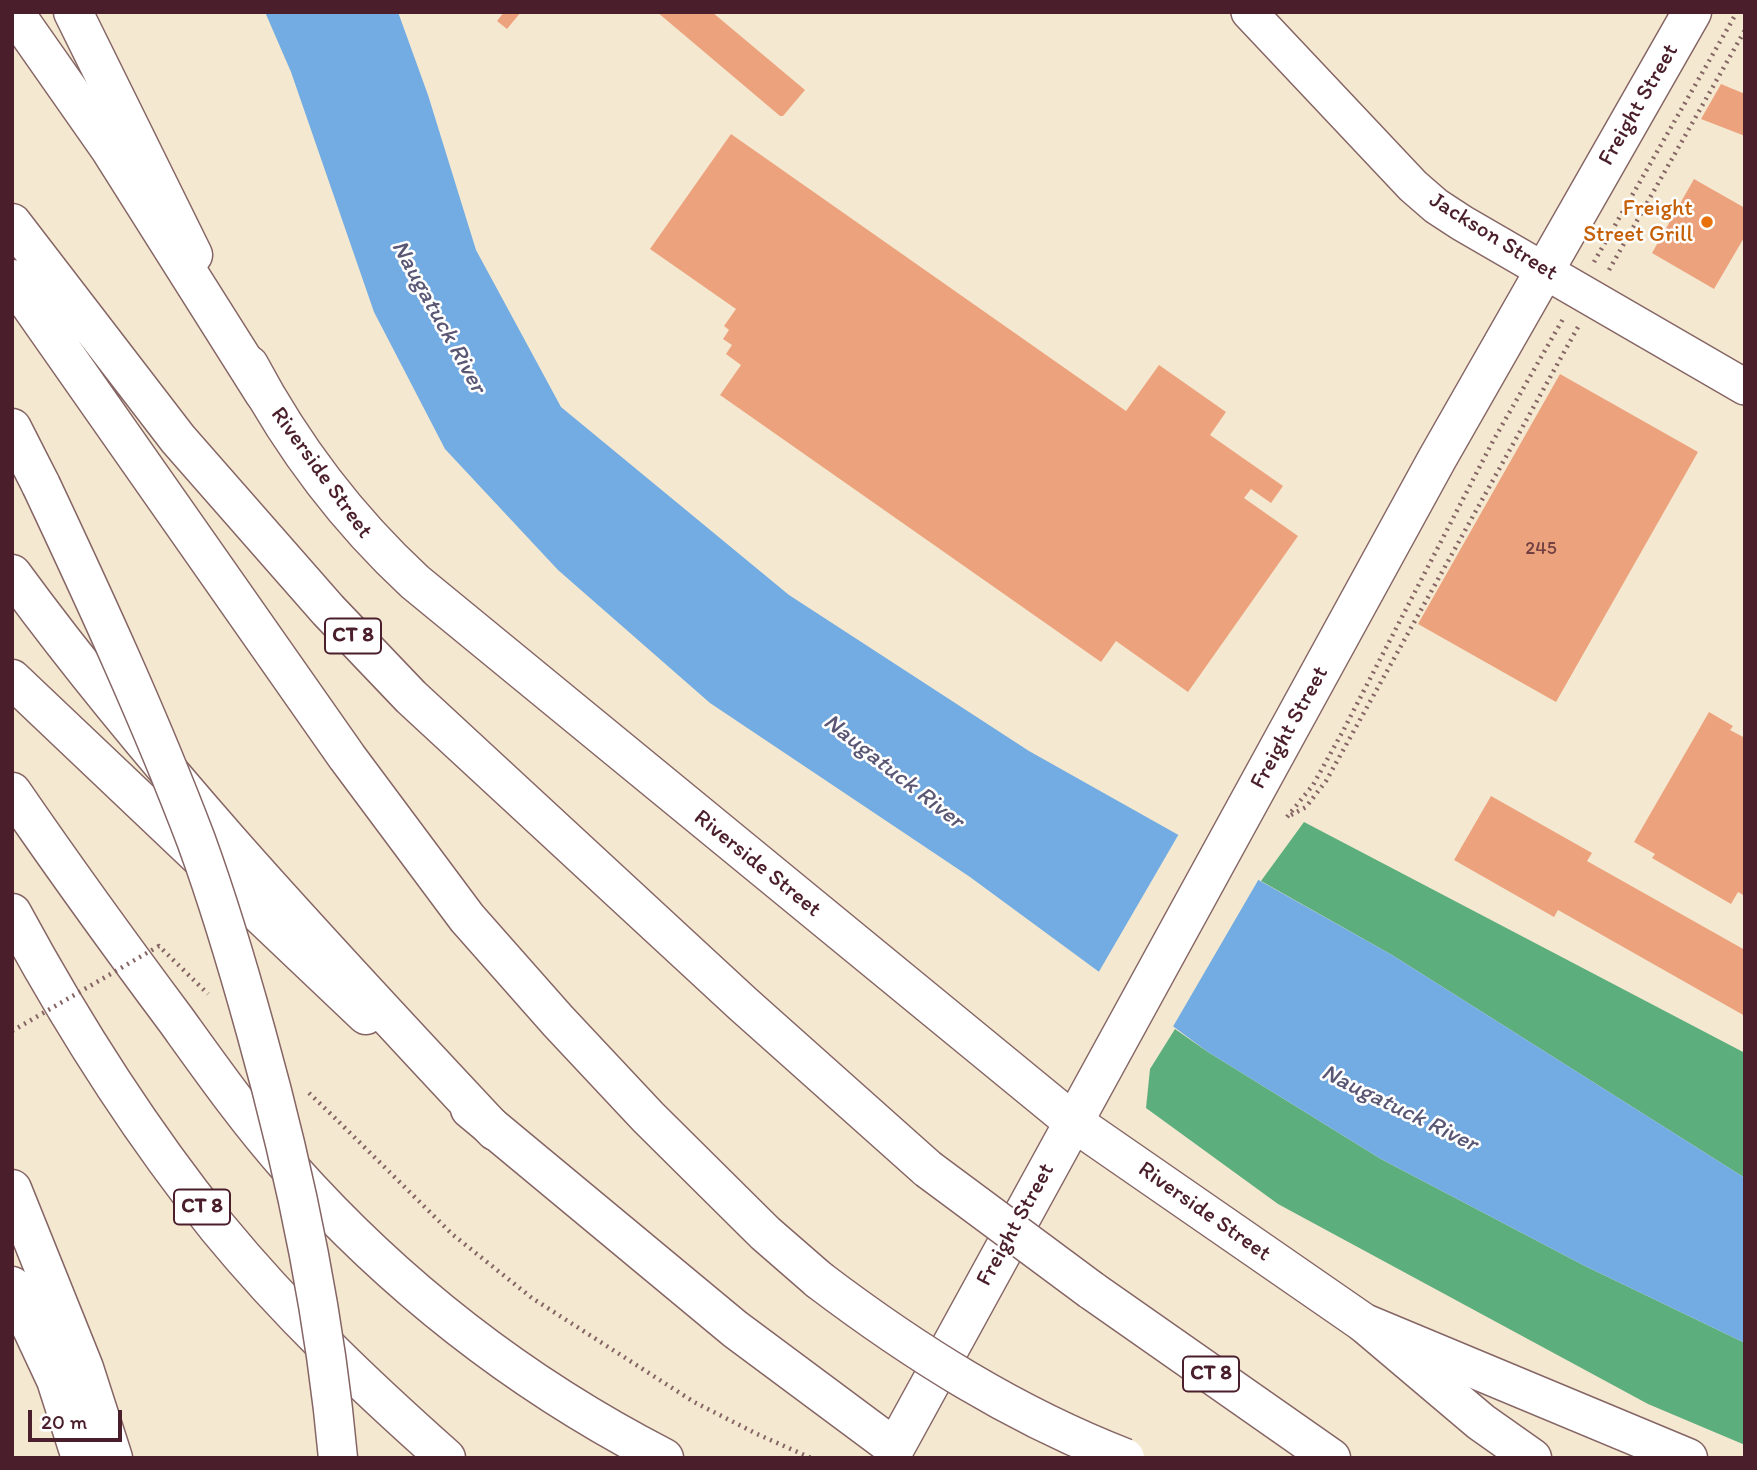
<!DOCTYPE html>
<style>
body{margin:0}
#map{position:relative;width:1757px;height:1470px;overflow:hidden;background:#f4e8d0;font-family:Itim,sans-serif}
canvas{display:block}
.frame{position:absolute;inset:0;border:14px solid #4a1f2b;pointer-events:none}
.scale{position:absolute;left:28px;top:1410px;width:94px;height:32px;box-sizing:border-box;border:4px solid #4a1f2b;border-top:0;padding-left:9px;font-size:21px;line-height:24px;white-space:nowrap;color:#4a1f2b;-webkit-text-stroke:5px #fff;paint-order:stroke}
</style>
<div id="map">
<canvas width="1757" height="1470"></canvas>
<div class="frame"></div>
<div class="scale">20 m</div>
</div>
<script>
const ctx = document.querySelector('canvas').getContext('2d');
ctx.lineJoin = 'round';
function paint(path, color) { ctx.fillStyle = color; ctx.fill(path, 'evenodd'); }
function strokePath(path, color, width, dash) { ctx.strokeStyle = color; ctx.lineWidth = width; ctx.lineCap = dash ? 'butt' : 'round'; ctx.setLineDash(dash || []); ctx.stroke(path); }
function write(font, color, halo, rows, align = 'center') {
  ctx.font = font + ' Itim,sans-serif'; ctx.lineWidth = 5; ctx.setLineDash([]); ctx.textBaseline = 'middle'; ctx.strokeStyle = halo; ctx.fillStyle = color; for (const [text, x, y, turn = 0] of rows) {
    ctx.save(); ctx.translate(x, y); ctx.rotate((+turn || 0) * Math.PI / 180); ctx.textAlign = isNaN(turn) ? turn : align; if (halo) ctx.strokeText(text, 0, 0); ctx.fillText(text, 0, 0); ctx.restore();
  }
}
paint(new Path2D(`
 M 1304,822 L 1745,1053 L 1745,1178 L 1392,955 L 1261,881 Z
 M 1175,1029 L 1208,1052 L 1381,1159 L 1585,1266 L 1745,1343 L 1745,1445 L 1648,1404 L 1278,1204 L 1146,1108 L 1150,1069 Z`), '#5caf7d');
paint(new Path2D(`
 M 265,12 L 398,12 L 428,95 L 476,250 L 561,407 L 789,595 L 1029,751 L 1392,955 L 1745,1178 L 1745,1343 L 1585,1266 L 1381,1159 L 1208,1052 L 970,877 L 710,703 L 558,570 L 445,449 L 374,312 L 291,72 Z`), '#72ace2');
paint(new Path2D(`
 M 1180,832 L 1260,877 L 1171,1030 L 1097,975 Z`), '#f4e8d0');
paint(new Path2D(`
 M 504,12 L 521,12 L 507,29 L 497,21 Z
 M 657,12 L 712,12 L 805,90 L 783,116 L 780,116 Z
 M 1721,84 L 1745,94 L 1745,136 L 1701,119 Z
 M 731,134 L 1126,411 L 1159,365 L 1226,412 L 1210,435 L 1283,486 L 1271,503 L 1251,489 L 1244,498 L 1298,536 L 1188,692 L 1116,641 L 1101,662 L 720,395 L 741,365 L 726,354 L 732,345 L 723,339 L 729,330 L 724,326 L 736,309 L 650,249 Z
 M 1694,179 L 1745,208 L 1745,236 L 1714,289 L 1652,253 Z
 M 1560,374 L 1698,452 L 1556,702 L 1418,624 Z
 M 1709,712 L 1733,726 L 1730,730 L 1745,738 L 1745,896 L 1738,892 L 1731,904 L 1652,858 L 1655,854 L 1634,842 Z
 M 1491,796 L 1592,853 L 1587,861 L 1745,950 L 1745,1016 L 1558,910 L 1554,917 L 1454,860 Z`), '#eca37d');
const minor = new Path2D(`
 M 1249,12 L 1413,186 L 1436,206 L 1462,223 L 1745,387`);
const tertiary = new Path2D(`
 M 1072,1121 L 1364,1323 L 1688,1458`);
const secondary = new Path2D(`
 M 73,12 L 193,255
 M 249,365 C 293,448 347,519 415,582 L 1072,1121
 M 12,679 L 366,1015
 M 470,1109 L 735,1329 L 895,1448 L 1437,459 L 1692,12`);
const motorway = new Path2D(`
 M 14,12 L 110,149 L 264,393
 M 12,223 L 178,439 L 328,610 L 411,697 L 743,1004 L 928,1169
 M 12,279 L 347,757 L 467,918 L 558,1021 L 648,1117 L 765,1233 L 819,1280
 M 12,428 L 41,485
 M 12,574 C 158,773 327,951 495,1131
 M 12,792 C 65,869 120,945 176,1020 C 212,1070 248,1121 289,1167 C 395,1286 522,1385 664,1458
 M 12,913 C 72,1024 139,1130 218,1228 C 287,1312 365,1386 446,1458
 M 12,1189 L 84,1368 L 113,1458
 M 12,1286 L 56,1380 L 81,1458
 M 1091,1290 L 1331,1458
 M 1364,1323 L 1481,1422 L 1532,1458`);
strokePath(minor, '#866565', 38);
strokePath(tertiary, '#866565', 41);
strokePath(secondary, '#866565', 41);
strokePath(motorway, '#866565', 41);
strokePath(new Path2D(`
 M 1594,262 L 1737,12
 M 1609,270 L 1745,30
 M 1291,815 L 1306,807 L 1326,781 L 1578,327
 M 1287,817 L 1313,785 L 1343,731 L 1493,441 L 1563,319
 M 339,1122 L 452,1234 L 532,1298 L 694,1402 L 757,1434 L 811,1458`), '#866565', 4.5, [2, 5]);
strokePath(minor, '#fff', 35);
strokePath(tertiary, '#fff', 38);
strokePath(secondary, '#fff', 38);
strokePath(motorway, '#fff', 38);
const motorwayBridge = new Path2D(`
 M 41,485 C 96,602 150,719 196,840 C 219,903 238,967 256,1032 C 295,1171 325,1313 338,1458
 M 928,1169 L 1091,1290
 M 819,1280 C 914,1352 1014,1415 1125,1458`);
strokePath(motorwayBridge, '#866565', 41, []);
strokePath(new Path2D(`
 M 12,1031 L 159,946 L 208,994
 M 309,1093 L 339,1122`), '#866565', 4.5, [2, 5]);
strokePath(motorwayBridge, '#fff', 38);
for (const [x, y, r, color] of [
 [1707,222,7,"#e8710a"]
]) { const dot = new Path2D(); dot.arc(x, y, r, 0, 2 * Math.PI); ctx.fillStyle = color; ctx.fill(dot); strokePath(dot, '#fff', 2.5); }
write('19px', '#724040', null, [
 ["245",1541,549]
]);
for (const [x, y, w] of [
 [353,636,56],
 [202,1207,56],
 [1211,1374,56]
]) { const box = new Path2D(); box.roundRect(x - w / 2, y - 17.5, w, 35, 5); ctx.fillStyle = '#fff'; ctx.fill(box); strokePath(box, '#4a1f2b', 2); }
write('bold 21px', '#4a1f2b', null, [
 ["CT 8",353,636],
 ["CT 8",202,1207],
 ["CT 8",1211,1374]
]);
write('23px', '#4a1f2b', '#fff', [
 ["Freight Street",1639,105,-60],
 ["Jackson Street",1493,237,32],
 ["Riverside Street",321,473,54],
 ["Freight Street",1290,728,-61],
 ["Riverside Street",757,864,39],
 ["Riverside Street",1204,1212,35],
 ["Freight Street",1016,1225,-61]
]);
write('23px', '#c56008', '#fff', [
 ["Freight",1693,209],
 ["Street Grill",1693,235]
], 'right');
write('italic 24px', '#5a5774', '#fff', [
 ["Naugatuck River",438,317,61],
 ["Naugatuck River",893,772,38],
 ["Naugatuck River",1399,1109,26]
]);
</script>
